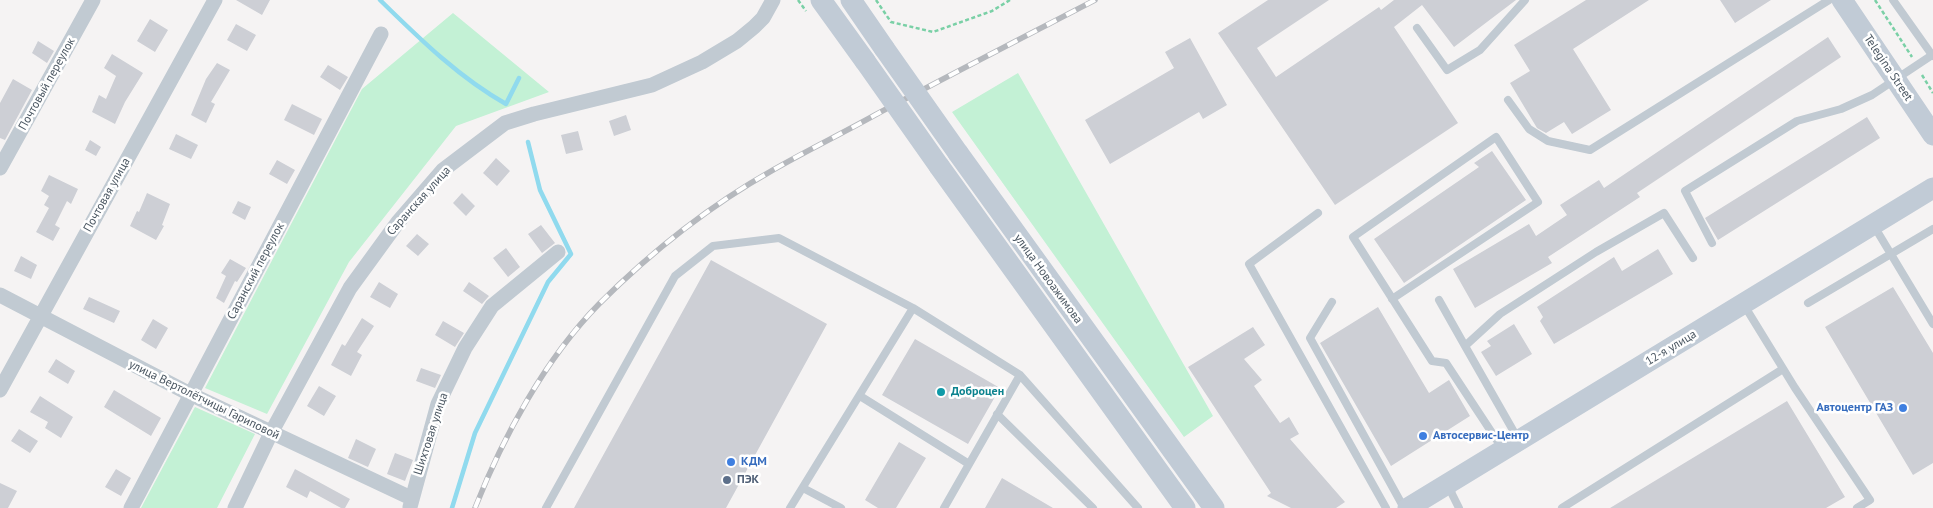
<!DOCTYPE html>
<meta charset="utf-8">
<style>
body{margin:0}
canvas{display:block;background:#f5f3f3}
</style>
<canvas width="1933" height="508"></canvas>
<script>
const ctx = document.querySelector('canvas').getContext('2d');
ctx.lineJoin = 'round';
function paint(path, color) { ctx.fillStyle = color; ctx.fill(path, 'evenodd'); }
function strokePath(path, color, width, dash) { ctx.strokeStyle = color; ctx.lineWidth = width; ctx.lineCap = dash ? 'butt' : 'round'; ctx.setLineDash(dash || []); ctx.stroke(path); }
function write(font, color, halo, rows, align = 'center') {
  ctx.font = font + ' "PT Sans",sans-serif'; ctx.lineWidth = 5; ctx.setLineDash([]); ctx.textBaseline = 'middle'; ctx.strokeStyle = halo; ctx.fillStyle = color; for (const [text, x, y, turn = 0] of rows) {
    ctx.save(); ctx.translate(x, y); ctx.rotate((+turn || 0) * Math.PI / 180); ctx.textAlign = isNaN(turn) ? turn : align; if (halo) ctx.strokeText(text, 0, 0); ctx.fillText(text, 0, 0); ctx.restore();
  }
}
paint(new Path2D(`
 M 453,13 L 549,92 L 456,126 L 349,262 L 267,414 L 205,388 L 362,89 Z
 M 1018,73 L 1213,416 L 1184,437 L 952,112 Z
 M 195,407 L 255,434 L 217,508 L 141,508 Z`), '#c3f1d5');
strokePath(new Path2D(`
 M 380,0 C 419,38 458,77 506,104 L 519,78
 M 452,508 L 475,433 L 548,282 L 571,254 L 540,190 L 528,142`), '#90daee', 4.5);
paint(new Path2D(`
 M 236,0 L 270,0 L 262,15 Z
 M 1268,0 L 1329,0 L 1257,48 L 1276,77 L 1379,7 L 1381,10 L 1394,0 L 1516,0 L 1454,47 L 1422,5 L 1394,27 L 1458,123 L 1335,205 L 1218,33 Z
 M 1586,0 L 1649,0 L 1573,49 L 1611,110 L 1572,134 L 1564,122 L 1546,133 L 1537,128 L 1510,83 L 1530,71 L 1514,45 Z
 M 1720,0 L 1771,0 L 1735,23 Z
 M 150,19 L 168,30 L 155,52 L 137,41 Z
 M 236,24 L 256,35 L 247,51 L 227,40 Z
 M 1828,37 L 1841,57 L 1637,193 L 1640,197 L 1548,257 L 1552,263 L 1475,308 L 1453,269 L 1529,224 L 1536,236 L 1567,215 L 1560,205 L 1599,180 L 1604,188 Z
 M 1190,38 L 1227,105 L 1203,119 L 1199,112 L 1110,164 L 1085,120 L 1174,68 L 1165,52 Z
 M 38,41 L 54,51 L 47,63 L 32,53 Z
 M 112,54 L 143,73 L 125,102 L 115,124 L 92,112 L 99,95 L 106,99 L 116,76 L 104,68 Z
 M 217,63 L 230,70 L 211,102 L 215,104 L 206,123 L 191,115 L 206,79 Z
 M 328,65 L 348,77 L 340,90 L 320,77 Z
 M 13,79 L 32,90 L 5,140 L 0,138 L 0,103 Z
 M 292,104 L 322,119 L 314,135 L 284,120 Z
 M 626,115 L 631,130 L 614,136 L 609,121 Z
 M 1867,117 L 1880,138 L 1718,240 L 1705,218 Z
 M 578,131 L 583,150 L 566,154 L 561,135 Z
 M 176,134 L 198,145 L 191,159 L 169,149 Z
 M 90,140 L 101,147 L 96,156 L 85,150 Z
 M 1492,151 L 1526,200 L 1404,283 L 1374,239 L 1479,167 L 1474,163 Z
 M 496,158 L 510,171 L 497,186 L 483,173 Z
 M 277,160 L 295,170 L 287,184 L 269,174 Z
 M 49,175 L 78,189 L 71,204 L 67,201 L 55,225 L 60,228 L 53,241 L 36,232 L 49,208 L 44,205 L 49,196 L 41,191 Z
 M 147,193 L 170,204 L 162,225 L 164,226 L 156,240 L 130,226 L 137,211 L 139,212 Z
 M 462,193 L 475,206 L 466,216 L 453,203 Z
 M 238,201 L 251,207 L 245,220 L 232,213 Z
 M 541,225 L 555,243 L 542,253 L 528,234 Z
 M 417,234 L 429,244 L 418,256 L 406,246 Z
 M 506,248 L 520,267 L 508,277 L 493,258 Z
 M 1658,249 L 1673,274 L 1554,344 L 1540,321 L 1543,317 L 1537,307 L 1614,257 L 1622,271 Z
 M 21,256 L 37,265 L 31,279 L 14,271 Z
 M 230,259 L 246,268 L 237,282 L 235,281 L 224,303 L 216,298 L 226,276 L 221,273 Z
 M 711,260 L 827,324 L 726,508 L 574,508 Z
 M 379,282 L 398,294 L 390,308 L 370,297 Z
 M 469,282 L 489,296 L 482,304 L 463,291 Z
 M 1893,287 L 1933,353 L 1933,463 L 1913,475 L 1825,327 Z
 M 89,297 L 120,311 L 114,323 L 83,309 Z
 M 1378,307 L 1429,393 L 1449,380 L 1470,416 L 1391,466 L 1320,343 Z
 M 362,318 L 374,326 L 357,352 L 362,355 L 351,376 L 331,365 L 342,344 L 345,346 Z
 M 153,319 L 168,328 L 156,349 L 141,340 Z
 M 443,321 L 464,333 L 455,347 L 435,335 Z
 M 1514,324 L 1532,354 L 1496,376 L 1481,352 L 1491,346 L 1487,341 Z
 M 1253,327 L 1265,345 L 1244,359 L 1262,380 L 1254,386 L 1280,423 L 1289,417 L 1299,434 L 1290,439 L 1345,502 L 1336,508 L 1291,508 L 1267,496 L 1271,493 L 1188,367 Z
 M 915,339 L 1000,388 L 968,444 L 882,395 Z
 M 56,359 L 75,371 L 68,384 L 48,372 Z
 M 421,368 L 441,375 L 435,388 L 416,381 Z
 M 319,386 L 336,396 L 324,416 L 307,406 Z
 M 114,390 L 161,418 L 151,436 L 104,407 Z
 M 40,396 L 73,417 L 61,438 L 45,428 L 48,422 L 30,412 Z
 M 1787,401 L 1845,497 L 1826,508 L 1610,508 Z
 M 19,429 L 38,441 L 30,453 L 11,441 Z
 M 356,439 L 376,449 L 368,467 L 348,458 Z
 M 899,442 L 926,458 L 896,508 L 878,508 L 865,500 Z
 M 395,453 L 413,460 L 405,481 L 387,474 Z
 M 116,469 L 131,478 L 121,496 L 105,487 Z
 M 295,469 L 350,499 L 345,508 L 341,508 L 310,491 L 307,498 L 286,487 Z
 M 1002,478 L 1053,508 L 985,508 Z
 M 0,483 L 17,491 L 8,508 L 0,508 Z`), '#cdcfd5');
strokePath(new Path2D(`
 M 798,0 L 806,11
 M 876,0 L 891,22 L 933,32 L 992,11 L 1010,0
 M 1875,0 L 1912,57
 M 1922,75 L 1933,93`), '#7ad0a6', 2.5, [4, 2.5]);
strokePath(new Path2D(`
 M 1893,0 L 1932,55
 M 1417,28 L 1447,70 L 1480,50 L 1525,0
 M 1508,100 L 1529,129 L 1548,141 L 1590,150 L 1829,0
 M 1318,213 L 1249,264 L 1386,508
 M 1874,226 L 1933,324
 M 1712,243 L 1685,191 L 1797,121 L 1841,109 L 1872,95 L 1932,55 L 1933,56
 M 1392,299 L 1538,202 L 1496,137 L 1353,237 L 1432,361 L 1446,363 L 1502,448
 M 1439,300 L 1465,346
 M 1332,302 L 1310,338 L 1404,508
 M 1808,303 L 1933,229
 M 1744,305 L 1795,388 L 1870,500 L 1857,508
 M 860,396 L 969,464
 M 997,414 L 1093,508
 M 1518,439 L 1465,346 L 1500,314 L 1596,252 L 1664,213 L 1693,258
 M 1450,485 L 1452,494 L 1459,508
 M 803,488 L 841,508
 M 546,508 L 675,276 L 713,246 L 779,238 L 913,308 L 1020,375 L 1138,508
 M 790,508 L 913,308
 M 944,508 L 1020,375
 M 1562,508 L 1783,369`), '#c1cad2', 8);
strokePath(new Path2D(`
 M 0,168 L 93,0
 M 0,295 L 190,394 L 411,498
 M 0,390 L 215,0
 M 410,507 L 438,404 L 465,348 L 492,306 L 558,252
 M 131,508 L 381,34
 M 235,508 L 271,433 L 350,288 L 398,222 L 443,170 L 505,123 L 534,114 L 652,85 L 702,62 L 737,41 L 754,27 L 763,18 L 773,0`), '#c1cad2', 15);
strokePath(new Path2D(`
 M 821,0 L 865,61
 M 851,0 L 884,48
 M 1842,0 L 1933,135
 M 958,153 L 1214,508
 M 939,166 L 1185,508
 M 1408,508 L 1933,188`), '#c1cbd6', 21);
const rail = new Path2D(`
 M 475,508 C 503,437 545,359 599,304 C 651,252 709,206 773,170 C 806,151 841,134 875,115 C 948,76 1022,38 1095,0`);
strokePath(rail, '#b5b8bd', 5.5);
strokePath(rail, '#fff', 4, [11]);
strokePath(new Path2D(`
 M 884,48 L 958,153
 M 865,61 L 939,166`), '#c1cbd6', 21);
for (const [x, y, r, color] of [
 [941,392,5,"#0f9aa8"],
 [1903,408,5,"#3f7fe0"],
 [1423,436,5,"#3f7fe0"],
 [731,462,5,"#3f7fe0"],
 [727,480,5,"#5c6f8a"]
]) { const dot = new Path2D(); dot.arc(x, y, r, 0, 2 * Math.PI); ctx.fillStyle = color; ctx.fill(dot); strokePath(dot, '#fff', 2); }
write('12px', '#4a5661', '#fff', [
 ["Telegina Street",1888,68,56],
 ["Почтовый переулок",47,84,-61],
 ["Почтовая улица",107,195,-61],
 ["Саранская улица",419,201,-48],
 ["Саранский переулок",256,271,-62],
 ["улица Новоажимова",1048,279,54],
 ["12-я улица",1671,348,-31],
 ["улица Вертолётчицы Гариповой",204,400,26],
 ["Шихтовая улица",431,434,-72]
]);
write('bold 12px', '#0d838f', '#fff', [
 ["Доброцен",951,392]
], 'left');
write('bold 12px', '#366cbe', '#fff', [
 ["Автоцентр ГАЗ",1893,408,"right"],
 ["Автосервис-Центр",1433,436],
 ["КДМ",741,462]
], 'left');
write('bold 12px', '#4e5e75', '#fff', [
 ["ПЭК",737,480]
], 'left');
</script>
